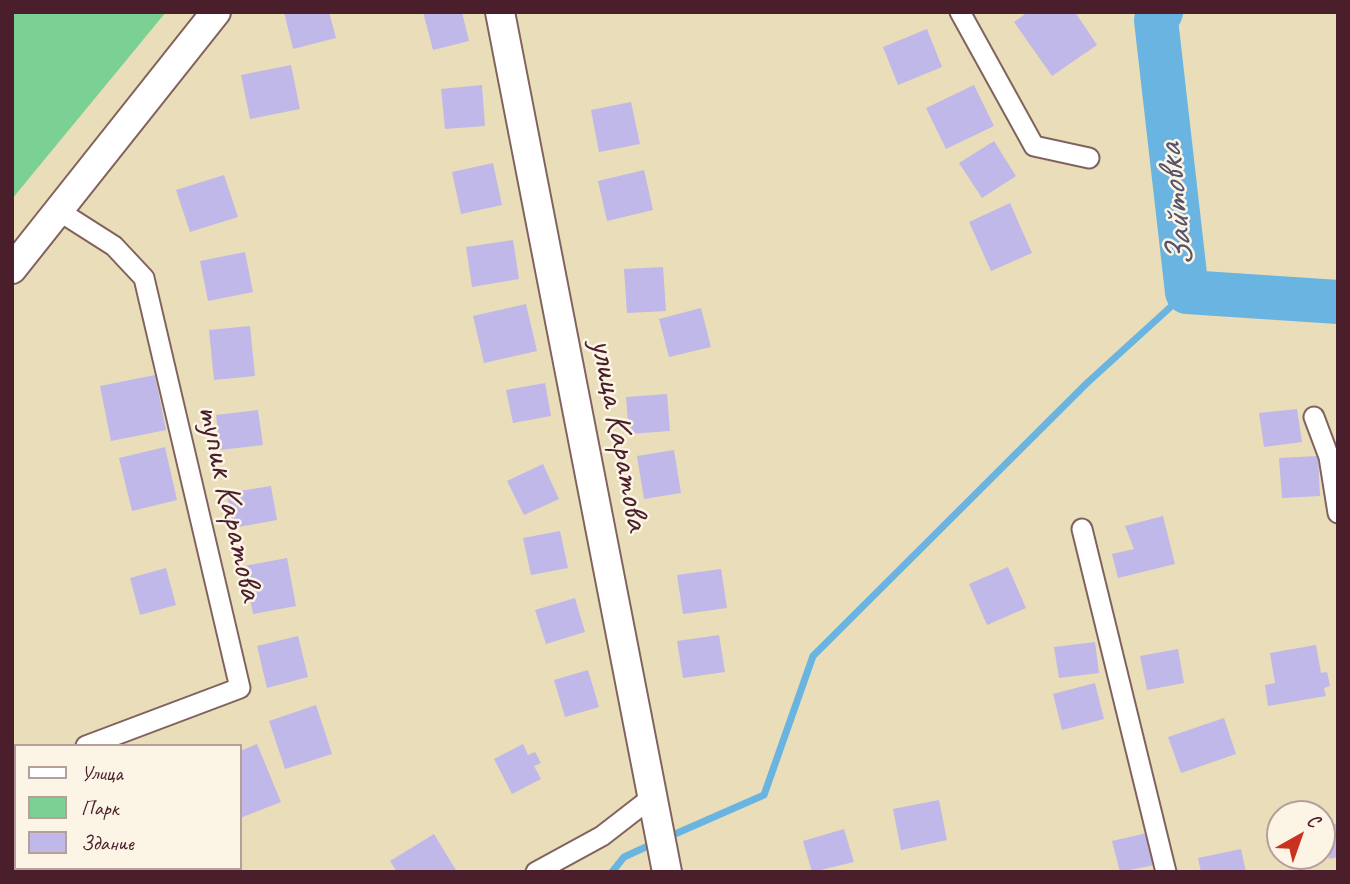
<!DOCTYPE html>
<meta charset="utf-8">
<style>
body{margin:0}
#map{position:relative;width:1350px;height:884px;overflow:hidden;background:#e9deb9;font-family:Caveat,sans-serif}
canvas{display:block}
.frame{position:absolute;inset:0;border:14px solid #4a1f2b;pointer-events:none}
.legend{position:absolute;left:14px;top:744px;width:228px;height:126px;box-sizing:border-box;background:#fcf5e5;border:2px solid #b59f9b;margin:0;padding:9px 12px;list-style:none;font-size:21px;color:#4a1f2b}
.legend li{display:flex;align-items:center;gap:14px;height:35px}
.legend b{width:35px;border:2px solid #b59f9b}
.north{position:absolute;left:1266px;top:800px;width:70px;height:70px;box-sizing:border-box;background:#fcf5e5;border:2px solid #b59f9b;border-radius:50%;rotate:40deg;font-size:19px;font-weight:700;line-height:28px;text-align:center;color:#4a1f2b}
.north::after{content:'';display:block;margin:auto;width:24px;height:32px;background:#c8321e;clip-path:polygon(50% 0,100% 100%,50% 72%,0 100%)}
</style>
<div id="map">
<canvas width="1350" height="884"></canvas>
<div class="frame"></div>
<ul class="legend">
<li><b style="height:9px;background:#fff"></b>Улица</li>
<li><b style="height:19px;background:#7bd094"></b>Парк</li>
<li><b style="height:19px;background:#bfb8e9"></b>Здание</li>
</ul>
<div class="north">С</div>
</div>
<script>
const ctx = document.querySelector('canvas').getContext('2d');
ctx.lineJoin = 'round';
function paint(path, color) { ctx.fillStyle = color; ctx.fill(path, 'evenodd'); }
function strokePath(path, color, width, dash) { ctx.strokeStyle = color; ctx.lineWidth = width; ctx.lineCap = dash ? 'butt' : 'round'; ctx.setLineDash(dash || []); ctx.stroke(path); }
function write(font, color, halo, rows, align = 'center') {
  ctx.font = font + ' Caveat,sans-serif'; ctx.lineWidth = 5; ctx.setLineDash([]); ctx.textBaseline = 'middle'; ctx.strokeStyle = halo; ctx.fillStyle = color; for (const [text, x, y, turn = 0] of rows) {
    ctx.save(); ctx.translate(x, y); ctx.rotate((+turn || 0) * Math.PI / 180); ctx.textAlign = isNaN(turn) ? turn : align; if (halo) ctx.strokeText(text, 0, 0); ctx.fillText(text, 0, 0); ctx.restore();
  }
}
paint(new Path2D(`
 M 12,12 L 166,12 L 12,199 Z`), '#7bd094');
strokePath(new Path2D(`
 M 675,834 L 764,795 L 813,656 L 1087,383 L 1187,292
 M 612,872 L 624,857 L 648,846`), '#6ab4e2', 7);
strokePath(new Path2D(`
 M 1161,12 L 1156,20 L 1187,292 L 1338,302`), '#6ab4e2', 44);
paint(new Path2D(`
 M 284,12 L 329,12 L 336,38 L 293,49 Z
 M 423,12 L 462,12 L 469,41 L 433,50 Z
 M 1028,12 L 1075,12 L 1097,45 L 1052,76 L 1014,22 Z
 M 927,29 L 942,67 L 898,85 L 883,47 Z
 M 291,65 L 300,109 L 250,119 L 241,75 Z
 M 482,85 L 485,126 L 445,129 L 441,89 Z
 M 974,85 L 994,126 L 946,149 L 926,108 Z
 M 631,102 L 640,144 L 599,152 L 591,110 Z
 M 994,141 L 1016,176 L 982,198 L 959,163 Z
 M 493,163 L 502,205 L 461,214 L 452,172 Z
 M 644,170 L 653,210 L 607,221 L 598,181 Z
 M 224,175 L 238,217 L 190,232 L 176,190 Z
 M 1010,203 L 1032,253 L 991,271 L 969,222 Z
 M 513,240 L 519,279 L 472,287 L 466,247 Z
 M 245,252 L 253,292 L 208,301 L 200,261 Z
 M 663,267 L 666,311 L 627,313 L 624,269 Z
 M 526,304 L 537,351 L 484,363 L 473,316 Z
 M 701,308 L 711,347 L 669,357 L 659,319 Z
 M 250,326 L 255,376 L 214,380 L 209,330 Z
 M 155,375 L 166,430 L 111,441 L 100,386 Z
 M 545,383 L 551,416 L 513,423 L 506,390 Z
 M 667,394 L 670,431 L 629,434 L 626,397 Z
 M 1297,409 L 1302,442 L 1264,447 L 1259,413 Z
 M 258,410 L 263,445 L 220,450 L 216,415 Z
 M 165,447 L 177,500 L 132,511 L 119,458 Z
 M 674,450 L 681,493 L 644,499 L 637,456 Z
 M 1318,456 L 1320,496 L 1282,498 L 1279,458 Z
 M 543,464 L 559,499 L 524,515 L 507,481 Z
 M 271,486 L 277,520 L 233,528 L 227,493 Z
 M 1163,516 L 1175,564 L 1118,578 L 1112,554 L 1134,549 L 1125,526 Z
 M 560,531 L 568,568 L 531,575 L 523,538 Z
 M 287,558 L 296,606 L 253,614 L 244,566 Z
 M 1008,567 L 1026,608 L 987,625 L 969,584 Z
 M 166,568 L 176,605 L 140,615 L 130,578 Z
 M 721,569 L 727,608 L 683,614 L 677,575 Z
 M 575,598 L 585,632 L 546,644 L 535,610 Z
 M 719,635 L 725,672 L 683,678 L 677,641 Z
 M 298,636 L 308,677 L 267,688 L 257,646 Z
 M 1095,642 L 1099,673 L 1059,678 L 1054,647 Z
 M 1316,645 L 1321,673 L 1327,672 L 1330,686 L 1324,688 L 1326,696 L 1268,706 L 1265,685 L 1275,683 L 1270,653 Z
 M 1178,649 L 1184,683 L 1147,690 L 1140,656 Z
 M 588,670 L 599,707 L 565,717 L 554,680 Z
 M 1095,683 L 1104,719 L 1062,730 L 1053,694 Z
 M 316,705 L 332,754 L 285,769 L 269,721 Z
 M 1224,718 L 1236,754 L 1181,773 L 1168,737 Z
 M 257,744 L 281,802 L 240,818 L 240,751 Z
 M 523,744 L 528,755 L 535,752 L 541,763 L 534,766 L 541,779 L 512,794 L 494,759 Z
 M 939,800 L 947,840 L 901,850 L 893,809 Z
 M 1338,823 L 1338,857 L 1329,859 L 1322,828 Z
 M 844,829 L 854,862 L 812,872 L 803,841 Z
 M 1147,833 L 1155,865 L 1120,872 L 1112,841 Z
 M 434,834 L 457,872 L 397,872 L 390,861 Z
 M 1241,849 L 1246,872 L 1201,872 L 1198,858 Z`), '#bfb8e9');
const street = new Path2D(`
 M 960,12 L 1034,146 L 1089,158
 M 59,211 L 114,246 L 144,278 L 240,688 L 86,746
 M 1314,417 L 1329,457 L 1338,513
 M 1082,529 L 1166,872
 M 536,872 L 602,836 L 651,798`);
const secondary = new Path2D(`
 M 500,12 L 667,872
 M 12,269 L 216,12`);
strokePath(street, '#82625d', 23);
strokePath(secondary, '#82625d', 32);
strokePath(street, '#fff', 19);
strokePath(secondary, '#fff', 28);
write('35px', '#4a1f2b', '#fcf5e5', [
 ["улица Каратова",619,435,79],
 ["тупик Каратова",229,503,77]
]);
write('italic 37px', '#55536b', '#fcf5e5', [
 ["Зайтовка",1177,206,-96]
]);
</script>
